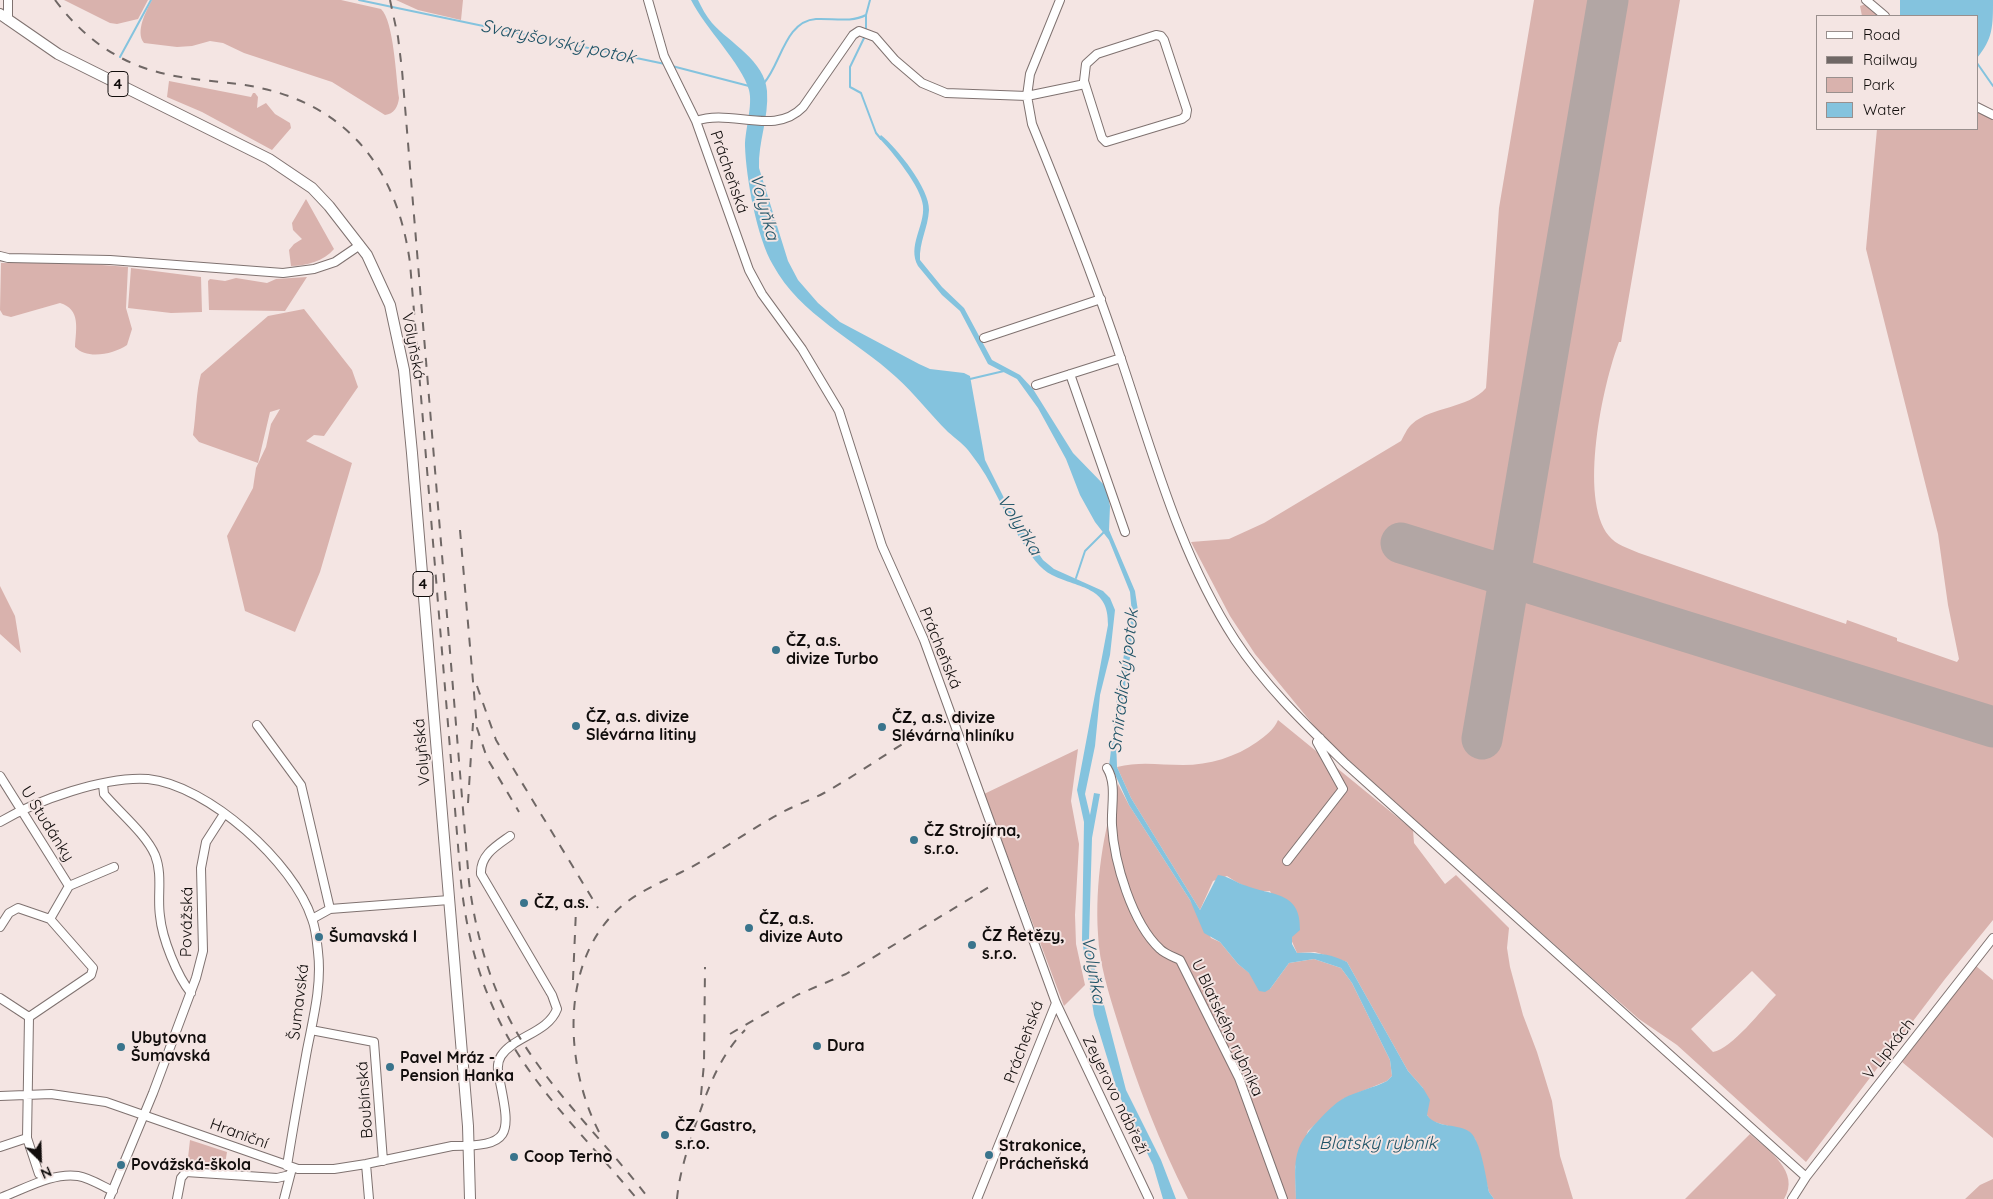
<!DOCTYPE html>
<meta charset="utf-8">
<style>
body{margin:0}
#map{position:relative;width:1993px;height:1199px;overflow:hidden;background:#f4e5e3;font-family:Quicksand,sans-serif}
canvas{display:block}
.legend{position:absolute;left:1816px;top:15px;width:162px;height:115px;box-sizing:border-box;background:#f4e5e3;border:1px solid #998f8d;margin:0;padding:6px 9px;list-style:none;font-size:15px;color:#110d0c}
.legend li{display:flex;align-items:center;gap:10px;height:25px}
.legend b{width:25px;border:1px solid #998f8d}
.north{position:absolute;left:15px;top:1134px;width:50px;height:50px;-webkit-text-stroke:4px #f4e5e3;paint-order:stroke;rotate:156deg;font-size:14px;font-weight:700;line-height:20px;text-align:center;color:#110d0c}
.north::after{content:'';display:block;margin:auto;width:18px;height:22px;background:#110d0c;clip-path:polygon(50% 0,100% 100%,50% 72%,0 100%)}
</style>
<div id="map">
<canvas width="1993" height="1199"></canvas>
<ul class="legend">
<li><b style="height:6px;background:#fff"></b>Road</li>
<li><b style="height:6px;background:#6f6765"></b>Railway</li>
<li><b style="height:14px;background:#d9b2ad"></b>Park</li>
<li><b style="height:14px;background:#84c3de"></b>Water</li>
</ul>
<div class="north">N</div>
</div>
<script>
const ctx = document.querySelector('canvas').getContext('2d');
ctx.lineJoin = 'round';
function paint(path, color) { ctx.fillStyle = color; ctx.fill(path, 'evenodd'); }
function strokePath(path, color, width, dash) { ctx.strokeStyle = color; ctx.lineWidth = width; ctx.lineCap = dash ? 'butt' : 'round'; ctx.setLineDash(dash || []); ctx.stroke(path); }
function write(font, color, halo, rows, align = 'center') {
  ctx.font = font + ' Quicksand,sans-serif'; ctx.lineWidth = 4; ctx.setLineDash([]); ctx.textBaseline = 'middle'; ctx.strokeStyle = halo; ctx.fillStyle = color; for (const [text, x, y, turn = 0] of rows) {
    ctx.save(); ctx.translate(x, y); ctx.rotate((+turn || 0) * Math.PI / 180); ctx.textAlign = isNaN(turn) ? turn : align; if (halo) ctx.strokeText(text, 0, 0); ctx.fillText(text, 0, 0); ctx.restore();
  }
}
paint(new Path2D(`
 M 64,0 L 148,0 L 138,19 L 117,24 L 110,23 Z
 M 152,0 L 341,0 L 381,9 C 394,21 396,79 399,98 C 398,107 394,114 385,115 L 332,82 L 244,53 L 223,43 L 210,41 L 192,46 L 177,47 L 144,43 C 135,32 146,11 152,0 Z
 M 396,0 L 463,0 L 461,20 L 418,10 Z
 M 1534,0 L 1680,0 L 1621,342 L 1619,342 C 1603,384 1578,498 1609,536 C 1616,545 1628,548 1639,553 L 1846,624 L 1847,620 L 1897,638 L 1897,641 L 1957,662 L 1959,659 L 1948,605 L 1938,534 L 1866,249 L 1877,129 L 1977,129 L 1977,112 L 1985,113 L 1993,120 L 1993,920 L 1945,979 L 1806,1162 L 1677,1045 L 1639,1019 L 1592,978 L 1324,738 L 1255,654 L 1230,616 L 1191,542 L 1229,539 L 1264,523 L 1401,441 C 1404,436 1407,428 1412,424 C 1432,406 1468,409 1486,388 L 1499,208 ZM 1752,971 L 1776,995 C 1762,1009 1732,1049 1713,1052 L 1691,1029 Z
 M 1866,4 L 1883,16 L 1862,16 L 1860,6 Z
 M 169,81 L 251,97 L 253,93 L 255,93 L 258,97 L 257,108 L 266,103 L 275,114 L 290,123 L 291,128 L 272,150 L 202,112 L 167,97 Z
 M 306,199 L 334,249 C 324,261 306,266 291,266 L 289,250 L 294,244 L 302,239 L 293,230 L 292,223 Z
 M 1,263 L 76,263 L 128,267 L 126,308 L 132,329 L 127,345 C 114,354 87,360 75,347 C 76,329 81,309 60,303 L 11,317 L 3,315 L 0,310 Z
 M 131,268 L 201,277 L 202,312 L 171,313 L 128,308 Z
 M 307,277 L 285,311 L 209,310 L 208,281 L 210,279 L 225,281 L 236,278 L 267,283 L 276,279 Z
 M 304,309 L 352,370 L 358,387 L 324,436 L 314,435 L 306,441 L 352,463 L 320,572 L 295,632 L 245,611 L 227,536 L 253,488 L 256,468 L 266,447 L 271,424 L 280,409 L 270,412 L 258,463 L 199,442 L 193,435 C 196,416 196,391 201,374 L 268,316 Z
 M 0,586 L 15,616 L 21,653 L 0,634 Z
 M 1278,720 L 1413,830 L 1414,843 L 1445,884 L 1456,875 L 1509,928 L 1507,948 L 1510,967 L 1523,1015 L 1537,1052 L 1552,1101 L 1560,1156 L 1573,1199 L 1494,1199 L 1489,1192 L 1475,1139 L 1469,1132 L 1431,1121 L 1427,1115 L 1423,1088 L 1408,1071 L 1347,962 L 1315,952 L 1297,953 L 1270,891 C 1255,893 1239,884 1227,876 L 1213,881 L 1200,910 L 1131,798 L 1117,767 C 1140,761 1160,765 1183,765 C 1209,765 1236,757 1257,742 C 1265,736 1274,730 1278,720 Z
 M 1078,749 L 1071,801 L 1079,844 L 1075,915 L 1076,944 L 1085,985 L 1064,1006 L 984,794 Z
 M 1118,784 L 1129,805 L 1190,900 L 1211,938 L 1220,942 L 1238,964 L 1270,989 L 1289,963 L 1314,959 L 1341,968 L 1352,983 L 1390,1060 L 1392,1076 L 1387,1081 L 1343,1099 L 1308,1131 L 1295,1167 L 1296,1199 L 1188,1199 C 1159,1142 1137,1084 1118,1023 C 1109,994 1099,963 1098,934 C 1095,882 1103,833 1118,784 Z
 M 1976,966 L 1993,980 L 1993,1138 L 1902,1062 Z
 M 1750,1134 C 1768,1150 1801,1172 1784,1199 L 1685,1199 Z
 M 190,1140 L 227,1152 L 224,1170 L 187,1167 Z
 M 1993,1179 L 1993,1199 L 1965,1199 L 1980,1185 Z`), '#d9b2ad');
paint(new Path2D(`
 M 691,0 L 698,0 C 702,8 706,16 712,23 C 730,43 765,61 767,91 C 769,118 758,142 759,168 L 788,261 L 798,280 L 818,303 L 840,322 L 919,364 L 930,369 L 964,373 L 970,376 L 985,460 L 1013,516 L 1043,560 L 1054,569 L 1103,591 L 1110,598 L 1115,610 L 1110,655 L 1100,695 L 1095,746 L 1085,794 L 1090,815 L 1094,793 L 1100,794 L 1092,838 L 1089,939 L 1090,951 L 1126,1090 L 1161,1160 L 1176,1199 L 1163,1199 L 1153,1165 L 1118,1093 L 1094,1015 L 1082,940 L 1084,822 L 1077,790 L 1108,625 C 1109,586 1080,589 1052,575 C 1040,569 1030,555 1023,543 C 1004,515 993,481 971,454 C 965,445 956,439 948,432 C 930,414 915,394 896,377 C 856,340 800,315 773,265 C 757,238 746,178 745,146 C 745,130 753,105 749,90 C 742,64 705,28 691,0 Z
 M 1900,0 L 1993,0 C 1993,26 1993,39 1977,58 L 1977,16 L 1900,16 Z
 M 881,135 C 897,148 930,189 929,210 C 928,228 919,242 920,260 L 942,287 L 964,308 L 992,360 L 1020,375 L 1033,389 L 1073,453 L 1106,487 L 1110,506 L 1109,530 L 1135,591 L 1138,611 L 1116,739 L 1117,767 L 1131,798 L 1200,910 L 1218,875 C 1229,876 1236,883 1247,886 C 1274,896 1301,892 1300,930 L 1292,937 L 1292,944 L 1297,953 C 1315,952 1331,954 1347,962 L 1408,1071 L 1423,1088 L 1430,1100 L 1427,1115 C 1437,1129 1458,1123 1470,1132 C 1481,1141 1486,1178 1489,1192 L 1494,1199 L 1296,1199 C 1295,1162 1291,1149 1318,1121 C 1326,1112 1334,1104 1344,1098 C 1358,1091 1373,1088 1387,1081 L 1392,1076 L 1390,1060 L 1352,983 L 1341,968 L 1314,959 L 1289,963 L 1270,989 L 1265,992 L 1259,991 L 1249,973 L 1238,964 L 1220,942 L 1204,933 L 1190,900 L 1129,805 L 1113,770 L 1109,767 L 1119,680 L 1132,614 L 1130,592 L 1109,540 L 1095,522 L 1080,495 L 1066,459 L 1038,408 L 1017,379 L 988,364 L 960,311 L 942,295 L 918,266 C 907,246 925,226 923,206 C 922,188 892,151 879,138 Z`), '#84c3de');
strokePath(new Path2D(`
 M 359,0 L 665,64
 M 866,32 L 866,15 L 870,0
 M 865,36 L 850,67 L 850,87 L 861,93 L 876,133 L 881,139
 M 120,57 L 151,0
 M 1977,63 L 1993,86
 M 672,66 L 749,86
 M 764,83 C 781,64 785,21 816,19 C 832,18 851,23 866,15
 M 970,379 L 1004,371
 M 1076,578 L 1085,551 L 1104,532`), '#84c3de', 2);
strokePath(new Path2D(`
 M 1401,543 L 1993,727
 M 1482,739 L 1608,0`), '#b2a6a4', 41);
const minor = new Path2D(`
 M 648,0 L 664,56 L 696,121 L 749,270 L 762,294 L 802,349 L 839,411 L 882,546 L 924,640 L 1056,1003 L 1149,1199
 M 1060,0 L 1030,74 L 1027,96 L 1032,124 C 1063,200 1093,275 1119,353 C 1152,450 1179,554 1235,640 C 1266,687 1306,725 1346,764 L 1806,1177
 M 1866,0 L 1885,16
 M 8,20 L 8,0
 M 1156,35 L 1161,36 L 1164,40 L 1187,110 L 1186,116 L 1182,119 L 1106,142 L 1102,138 L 1084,81 L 1086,64 L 1097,54 Z
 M 1977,107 L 1993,115
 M 696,121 C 731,108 774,137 803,107 L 853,35 L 859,31 L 875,37 L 895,60 L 922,83 L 946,93 L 1027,96 L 1085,84
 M 0,256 L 8,258 L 110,260 L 283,273 L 314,269 L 335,262 L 360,245
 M 984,338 L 1101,299
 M 1070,374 L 1125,532
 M 1036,385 L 1121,358
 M 257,725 L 301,785 L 330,909
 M 1107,768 C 1117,784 1111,806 1112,825 C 1114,862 1132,923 1160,949 C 1165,954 1174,957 1180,960 L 1239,1078 L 1283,1199
 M 0,776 L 69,886
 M 103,784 L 104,794 C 119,812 146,834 155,855 C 163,875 157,896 160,916 C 162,938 177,976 191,993
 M 0,822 C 37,800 105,776 148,779 C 208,785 294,863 312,919 C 316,929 317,942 318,952 C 322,985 313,1019 307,1050 C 300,1089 293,1127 287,1166
 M 1287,861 L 1343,789 L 1317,742 L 1320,738
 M 50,919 L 69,886 L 114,867
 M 312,919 L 330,909 L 449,900
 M 0,927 L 9,913 L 18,908 L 50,919 L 93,968 L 91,975 L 29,1017 L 0,998
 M 29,1017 L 27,1138 L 39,1174
 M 311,1030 L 374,1042 L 383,1161
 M 0,1096 L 51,1094 L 106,1102 L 298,1169 L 334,1169 L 366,1164 L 452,1146 C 511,1146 511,1136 500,1082 C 498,1073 496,1064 501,1056 C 514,1036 548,1033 557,1009 L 552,995 L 481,874 C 480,855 496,846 510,836
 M 0,1147 L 27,1138
 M 366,1164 L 369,1199
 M 0,1198 C 23,1190 52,1172 78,1176 C 90,1178 102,1186 113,1191
 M 109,1199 L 153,1093 L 196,978 L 203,951 L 201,868 L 206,842 L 224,814
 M 177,1199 L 181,1178 L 186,1172 L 277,1178 L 290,1175
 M 284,1199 L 291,1172
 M 977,1199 L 1056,1003
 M 1792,1199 L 1806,1177 L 1993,938`);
const major = new Path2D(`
 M 0,14 L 58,54 L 269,159 L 312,188 L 329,206 L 367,255 L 390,305 L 404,370 L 412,453 L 468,1126 L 470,1199`);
strokePath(minor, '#7f7270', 10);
strokePath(major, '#7f7270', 12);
strokePath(minor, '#fff', 8);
strokePath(major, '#fff', 10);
strokePath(new Path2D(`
 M 55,0 C 76,28 101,50 134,64 C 169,79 208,80 245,85 C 345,101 397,166 410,263 L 461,882 C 467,940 483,996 513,1046 C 547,1102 596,1149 637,1199
 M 390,0 L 398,37 L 402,70 L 469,882 C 477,944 495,1003 531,1055 C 566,1106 612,1150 649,1199
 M 460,530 L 477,728 L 487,758 L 519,812
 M 477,686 L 496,740 L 598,908
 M 468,803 L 473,723
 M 573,980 L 576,910
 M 730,1034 L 797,995 L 846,974 L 989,887
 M 701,1095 L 704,1064 L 705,967
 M 599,1132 C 564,1064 559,958 623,905 C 646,886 676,877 702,861 C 728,846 753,828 779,814 C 793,806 809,801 824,793 C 851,778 877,760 904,743
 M 677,1199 C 679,1176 686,1154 693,1132 C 706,1094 717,1059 745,1030`), '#6f6765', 2, [9, 9]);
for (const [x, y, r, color] of [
 [776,650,5,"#39748c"],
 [576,726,5,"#39748c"],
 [882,727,5,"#39748c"],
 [914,840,5,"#39748c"],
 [524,903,5,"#39748c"],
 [749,928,5,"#39748c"],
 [319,937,5,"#39748c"],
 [972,945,5,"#39748c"],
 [817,1046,5,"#39748c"],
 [121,1047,5,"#39748c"],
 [390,1067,5,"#39748c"],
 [665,1135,5,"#39748c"],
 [989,1155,5,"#39748c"],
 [514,1157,5,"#39748c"],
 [121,1165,5,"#39748c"]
]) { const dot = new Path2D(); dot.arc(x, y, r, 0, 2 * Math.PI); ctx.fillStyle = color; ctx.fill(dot); strokePath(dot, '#f4e5e3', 2); }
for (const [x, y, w] of [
 [118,84,20],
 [423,584,20]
]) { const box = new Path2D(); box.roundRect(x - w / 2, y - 12.5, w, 25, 4); ctx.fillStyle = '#f4e5e3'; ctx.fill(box); strokePath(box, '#110d0c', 1); }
write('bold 15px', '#110d0c', null, [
 ["4",118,84],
 ["4",423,584]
]);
write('16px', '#110d0c', '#f4e5e3', [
 ["Prácheňská",729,172,71],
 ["Volyňská",413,346,79],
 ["Prácheňská",940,648,68],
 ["Volyňská",422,752,-95],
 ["U Studánky",47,824,58],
 ["Povážská",187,922,-89],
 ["Šumavská",299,1002,-83],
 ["U Blatského rybníka",1227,1028,65],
 ["Prácheňská",1024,1042,-70],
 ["V Lipkách",1889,1049,-52],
 ["Zeyerovo nábřeží",1115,1095,64],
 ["Boubínská",365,1100,-94],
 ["Hraniční",239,1134,20]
]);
write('bold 16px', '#110d0c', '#f4e5e3', [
 ["ČZ, a.s.",786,641],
 ["divize Turbo",786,659],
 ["ČZ, a.s. divize",586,717],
 ["Slévárna litiny",586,735],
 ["ČZ, a.s. divize",892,718],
 ["Slévárna hliníku",892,736],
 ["ČZ Strojírna,",924,831],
 ["s.r.o.",924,849],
 ["ČZ, a.s.",534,903],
 ["ČZ, a.s.",759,919],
 ["divize Auto",759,937],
 ["ČZ Řetězy,",982,936],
 ["s.r.o.",982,954],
 ["Šumavská I",329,937],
 ["Ubytovna",131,1038],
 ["Šumavská",131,1056],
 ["Dura",827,1046],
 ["Pavel Mráz -",400,1058],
 ["Pension Hanka",400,1076],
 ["ČZ Gastro,",675,1126],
 ["s.r.o.",675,1144],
 ["Strakonice,",999,1146],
 ["Prácheňská",999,1164],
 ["Coop Terno",524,1157],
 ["Povážská-škola",131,1165]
], 'left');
write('italic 18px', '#205467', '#f4e5e3', [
 ["Svaryšovský potok",558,42,12],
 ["Volyňka",764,207,75],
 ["Volyňka",1019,525,58],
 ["Smiradický potok",1124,681,-83],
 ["Volyňka",1093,970,80],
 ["Blatský rybník",1378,1144]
]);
</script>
